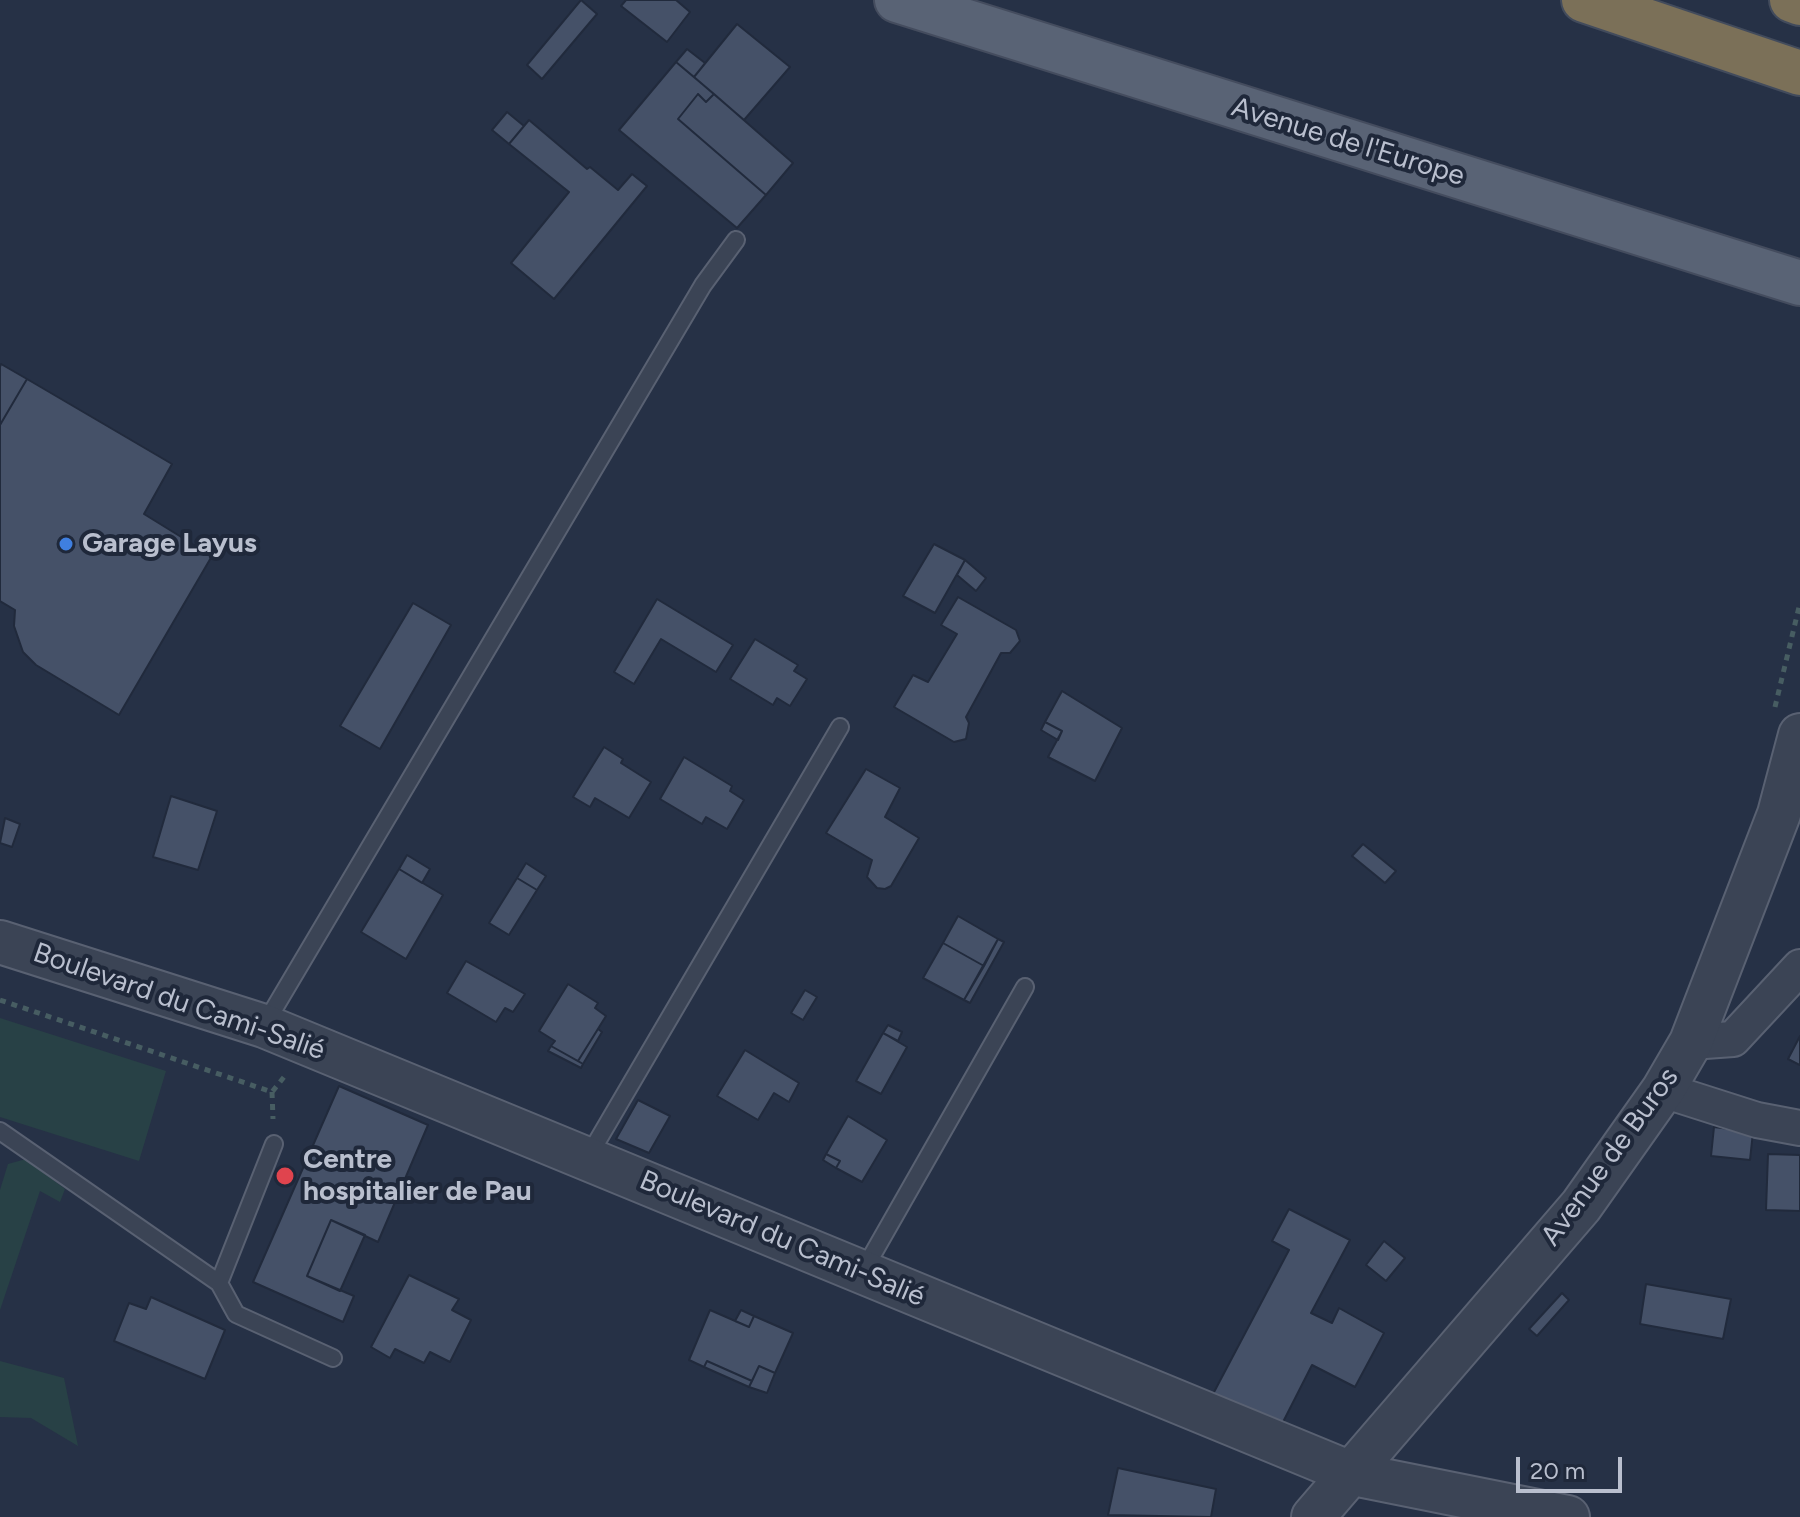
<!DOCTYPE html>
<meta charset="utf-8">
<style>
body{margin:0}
#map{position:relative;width:1800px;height:1517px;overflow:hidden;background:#263146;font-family:Figtree,sans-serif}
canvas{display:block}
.scale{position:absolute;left:1516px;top:1457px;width:106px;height:36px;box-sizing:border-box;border:4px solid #b9bfce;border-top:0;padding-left:10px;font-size:24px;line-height:28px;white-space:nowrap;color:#b9bfce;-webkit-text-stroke:6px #1f283a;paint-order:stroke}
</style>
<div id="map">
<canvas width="1800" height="1517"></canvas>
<div class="scale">20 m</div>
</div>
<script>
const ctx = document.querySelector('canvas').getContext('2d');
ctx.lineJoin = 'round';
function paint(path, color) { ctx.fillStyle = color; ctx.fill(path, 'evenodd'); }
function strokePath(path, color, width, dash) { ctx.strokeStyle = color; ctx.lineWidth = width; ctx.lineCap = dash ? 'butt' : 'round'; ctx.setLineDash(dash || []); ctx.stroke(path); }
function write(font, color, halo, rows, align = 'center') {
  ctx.font = font + ' Figtree,sans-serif'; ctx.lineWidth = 8; ctx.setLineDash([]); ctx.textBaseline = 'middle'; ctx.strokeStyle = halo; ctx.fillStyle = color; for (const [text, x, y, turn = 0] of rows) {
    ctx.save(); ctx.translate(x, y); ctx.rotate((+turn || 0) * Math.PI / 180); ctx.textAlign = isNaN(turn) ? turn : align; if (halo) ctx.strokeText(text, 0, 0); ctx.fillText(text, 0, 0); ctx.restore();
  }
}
paint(new Path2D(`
 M 0,1018 L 166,1071 L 139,1161 L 0,1117 Z
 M 26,1159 L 65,1189 L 60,1202 L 40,1191 L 0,1310 L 0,1190 L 8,1164 Z
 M 0,1361 L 64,1378 L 78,1446 L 31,1418 L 0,1417 Z`), '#284146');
const building = new Path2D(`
 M 581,0 L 597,14 L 542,79 L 527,65 Z
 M 626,0 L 676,0 L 690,12 L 667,42 L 621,6 Z
 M 737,24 L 790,67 L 744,120 L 694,77 Z
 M 687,49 L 705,63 L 694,77 L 676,62 Z
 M 676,62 L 714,94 L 706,102 L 698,94 L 678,119 L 766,195 L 737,228 L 619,130 Z
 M 698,94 L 706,102 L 714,94 L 793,163 L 766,195 L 678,119 Z
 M 507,112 L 524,126 L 509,144 L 492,130 Z
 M 529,120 L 587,169 L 590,167 L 618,190 L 632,174 L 647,186 L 554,299 L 511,263 L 569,192 L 509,144 Z
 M 1,364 L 27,379 L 0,425 L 0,367 Z
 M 27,379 L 172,464 L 144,514 L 212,556 L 119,715 L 36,665 L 23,652 L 14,626 L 15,610 L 0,601 L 0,425 Z
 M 934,544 L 965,560 L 935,613 L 903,596 Z
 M 965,560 L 986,578 L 976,591 L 957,575 Z
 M 958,597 L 1016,630 L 1020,641 L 1010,653 L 1001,653 L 966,717 L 969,723 L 966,739 L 954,742 L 894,707 L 913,675 L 928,682 L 957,634 L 941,625 Z
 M 657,599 L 733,645 L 716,672 L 661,639 L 634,684 L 614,672 Z
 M 413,603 L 451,625 L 380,749 L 340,726 Z
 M 755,639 L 798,665 L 794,671 L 807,679 L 790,706 L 777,698 L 773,705 L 730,679 Z
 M 1062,691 L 1122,728 L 1095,781 L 1048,757 L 1062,731 L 1045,722 Z
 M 1045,722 L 1062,731 L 1058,740 L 1041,730 Z
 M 604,747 L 623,759 L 621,763 L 651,782 L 629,818 L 595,798 L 590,807 L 573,797 Z
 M 684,757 L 732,786 L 730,791 L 744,800 L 727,829 L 706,817 L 702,824 L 660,799 Z
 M 866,769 L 900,788 L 885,817 L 919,838 L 891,886 L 885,889 L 877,888 L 867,877 L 872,860 L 826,833 Z
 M 171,796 L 217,811 L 198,870 L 153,857 Z
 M 5,818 L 20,824 L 12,847 L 0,843 Z
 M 1363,844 L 1396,871 L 1385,883 L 1352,856 Z
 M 407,855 L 430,869 L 422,883 L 399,869 Z
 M 526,863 L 546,876 L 537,890 L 517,878 Z
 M 399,869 L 443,895 L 406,959 L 361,932 Z
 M 517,878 L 537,890 L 509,935 L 489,923 Z
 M 958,916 L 998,939 L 984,966 L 943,943 Z
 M 998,939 L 1004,942 L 970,1003 L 964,1000 Z
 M 943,943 L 984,966 L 964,1000 L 923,978 Z
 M 466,961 L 525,994 L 513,1012 L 505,1008 L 496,1022 L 447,993 Z
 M 568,984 L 598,1003 L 595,1008 L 606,1016 L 578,1061 L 551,1046 L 555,1041 L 539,1031 Z
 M 805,990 L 817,997 L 803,1020 L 791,1013 Z
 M 888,1025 L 902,1032 L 898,1041 L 883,1033 Z
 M 598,1029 L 602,1032 L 583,1064 L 578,1061 Z
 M 883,1033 L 907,1047 L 881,1094 L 856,1081 Z
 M 1800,1036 L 1800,1065 L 1788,1059 Z
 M 551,1046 L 583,1064 L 581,1068 L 548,1051 Z
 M 745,1050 L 799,1083 L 789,1102 L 774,1093 L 758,1120 L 717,1096 Z
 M 339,1086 L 428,1125 L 378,1242 L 331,1220 L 307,1276 L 354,1296 L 343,1322 L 253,1282 Z
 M 638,1100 L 670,1116 L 649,1153 L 616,1139 Z
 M 848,1116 L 887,1140 L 862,1182 L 836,1168 L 840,1161 L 826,1154 Z
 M 1714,1127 L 1753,1132 L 1750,1160 L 1711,1156 Z
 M 826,1154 L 840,1161 L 836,1168 L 823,1160 Z
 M 1768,1154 L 1800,1155 L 1800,1211 L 1766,1210 Z
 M 1289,1209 L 1350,1240 L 1311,1313 L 1332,1323 L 1339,1308 L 1384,1333 L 1355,1387 L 1312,1365 L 1282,1424 L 1213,1394 L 1289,1250 L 1272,1241 Z
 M 331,1220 L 365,1235 L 340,1291 L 307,1276 Z
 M 1384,1241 L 1405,1258 L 1386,1281 L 1366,1265 Z
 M 409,1275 L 459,1299 L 452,1310 L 471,1320 L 450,1362 L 430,1352 L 424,1363 L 395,1349 L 390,1358 L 371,1347 Z
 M 1646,1284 L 1731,1299 L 1723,1339 L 1640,1324 Z
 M 1562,1293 L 1569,1300 L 1537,1336 L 1529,1329 Z
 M 151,1297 L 225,1330 L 205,1379 L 114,1341 L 129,1303 L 146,1309 Z
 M 710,1310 L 749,1327 L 754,1316 L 793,1333 L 775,1373 L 759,1366 L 752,1381 L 707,1361 L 704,1367 L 689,1360 Z
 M 741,1310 L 754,1316 L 749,1327 L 735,1321 Z
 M 707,1361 L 752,1381 L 749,1387 L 704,1367 Z
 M 759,1366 L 775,1373 L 767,1393 L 749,1387 Z
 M 1118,1468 L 1216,1489 L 1211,1517 L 1108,1515 Z`);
paint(building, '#455168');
strokePath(building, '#212a3c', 2);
const service = new Path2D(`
 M 265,1024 L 703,285 L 736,240
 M 0,1131 L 219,1283
 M 274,1144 L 219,1283 L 236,1314 L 333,1358
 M 588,1157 L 840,727
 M 862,1273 L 1025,987`);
const minor = new Path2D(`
 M 1691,1042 L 1733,1039 L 1800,967
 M 1663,1090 L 1757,1120 L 1800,1128`);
const tertiary = new Path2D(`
 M 0,942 L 264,1026 L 1353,1474 L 1568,1517
 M 1313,1517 L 1581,1206 L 1663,1090 L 1691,1042 L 1779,814 L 1800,735`);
const primary = new Path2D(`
 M 897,0 L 1800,283`);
const motorway = new Path2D(`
 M 1584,0 L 1800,73
 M 1792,0 L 1800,3`);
strokePath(service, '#596172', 20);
strokePath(minor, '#596172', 38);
strokePath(tertiary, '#596172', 46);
strokePath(primary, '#444c5e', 48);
strokePath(motorway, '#424b5c', 48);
strokePath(new Path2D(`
 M 1775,707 L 1800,603
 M 0,1000 L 272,1092 L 284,1077
 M 272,1092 L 273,1119`), '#475d62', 5, [6, 6]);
strokePath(service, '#3b4455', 16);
strokePath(minor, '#3b4455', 34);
strokePath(tertiary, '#3b4455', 42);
strokePath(primary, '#596375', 44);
strokePath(motorway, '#7b7058', 44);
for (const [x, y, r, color] of [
 [66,544,8,"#3f7fe0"],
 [285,1176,10,"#e0444e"]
]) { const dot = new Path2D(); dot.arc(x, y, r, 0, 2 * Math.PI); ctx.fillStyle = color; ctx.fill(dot); strokePath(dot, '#1f283a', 3); }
write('28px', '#b9bfce', '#1f283a', [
 ["Avenue de l'Europe",1348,142,17],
 ["Boulevard du Cami-Salié",179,1002,19],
 ["Avenue de Buros",1610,1157,-54],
 ["Boulevard du Cami-Salié",782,1239,23]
]);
write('bold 28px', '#b9bfce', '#1f283a', [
 ["Garage Layus",82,544],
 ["Centre",303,1160],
 ["hospitalier de Pau",303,1192]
], 'left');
</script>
